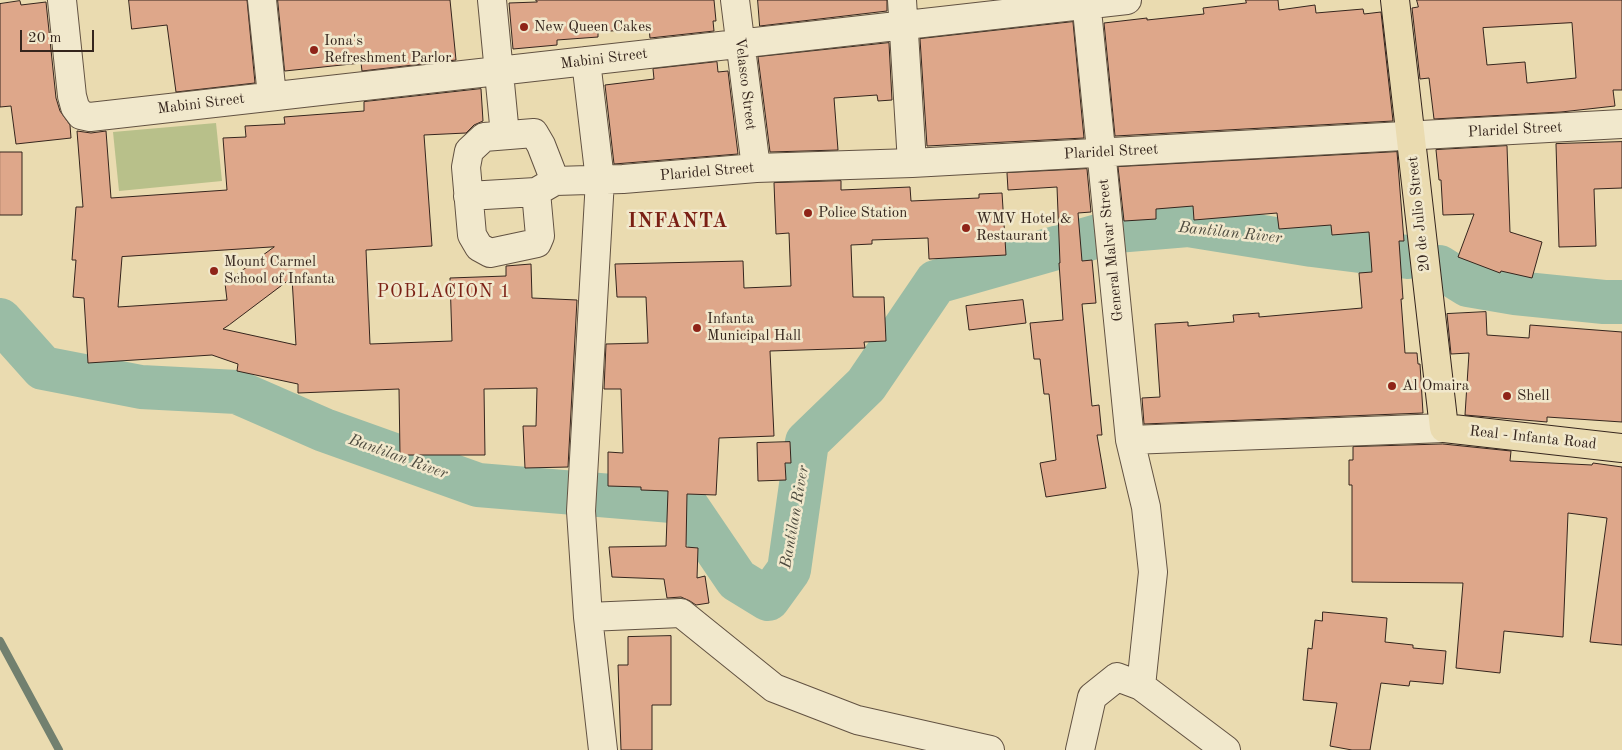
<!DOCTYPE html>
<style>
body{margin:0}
#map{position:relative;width:1622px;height:750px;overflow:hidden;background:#eadbb0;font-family:"Old Standard TT",serif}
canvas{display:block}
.scale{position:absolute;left:20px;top:30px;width:74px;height:22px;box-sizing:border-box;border:2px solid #35251d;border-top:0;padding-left:6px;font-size:15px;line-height:18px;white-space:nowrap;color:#35251d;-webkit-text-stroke:4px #f1e8cc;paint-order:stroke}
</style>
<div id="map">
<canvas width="1622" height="750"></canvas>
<div class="scale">20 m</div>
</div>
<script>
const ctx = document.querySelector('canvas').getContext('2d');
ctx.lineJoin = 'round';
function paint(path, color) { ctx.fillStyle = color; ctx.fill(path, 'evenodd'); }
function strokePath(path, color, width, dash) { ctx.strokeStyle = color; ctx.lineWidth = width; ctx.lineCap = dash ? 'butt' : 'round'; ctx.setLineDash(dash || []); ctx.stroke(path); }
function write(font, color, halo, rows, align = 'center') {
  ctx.font = font + ' "Old Standard TT",serif'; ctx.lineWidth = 5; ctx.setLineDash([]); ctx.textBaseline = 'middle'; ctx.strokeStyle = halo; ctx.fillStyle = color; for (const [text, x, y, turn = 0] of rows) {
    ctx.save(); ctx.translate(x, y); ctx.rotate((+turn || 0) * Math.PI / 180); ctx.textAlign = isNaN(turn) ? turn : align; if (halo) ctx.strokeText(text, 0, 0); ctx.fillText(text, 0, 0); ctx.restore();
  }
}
paint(new Path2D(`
 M 216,123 L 222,181 L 119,191 L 113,132 Z`), '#b8c08a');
strokePath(new Path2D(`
 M 0,641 L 59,750`), '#72806f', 8);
strokePath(new Path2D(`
 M 1439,267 L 1468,285 L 1515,293 L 1604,302 L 1622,302
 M 0,320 L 43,368 L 141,387 L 237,392 L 324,430 L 478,485 L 684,502 L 737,580 L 768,599 L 789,570 L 807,442 L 866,385 L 936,282 L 1116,231 L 1188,225 L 1312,245 L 1408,257`), '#9abca5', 44);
const building = new Path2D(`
 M 129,0 L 247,0 L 255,83 L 176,92 L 167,25 L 132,29 Z
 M 278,0 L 450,0 L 456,60 L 362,71 L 361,63 L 285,71 Z
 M 536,0 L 714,0 L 716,21 L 713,21 L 714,31 L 650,38 L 649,28 L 598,32 L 598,37 L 557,40 L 557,45 L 513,49 L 509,3 L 537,2 Z
 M 758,0 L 887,0 L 887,11 L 760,26 Z
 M 1246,0 L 1278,0 L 1279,10 L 1315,5 L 1316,13 L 1363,9 L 1364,14 L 1381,12 L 1393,121 L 1115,136 L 1104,23 L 1147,18 L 1147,20 L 1204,14 L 1203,8 L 1246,3 Z
 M 1417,0 L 1622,0 L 1622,90 L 1613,90 L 1615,106 L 1561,112 L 1434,119 L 1429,78 L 1420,79 L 1412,8 L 1418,7 ZM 1572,23 L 1576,78 L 1527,83 L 1525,62 L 1487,65 L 1483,28 Z
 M 20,1 L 21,5 L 46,2 L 56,98 L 60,111 L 70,125 L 71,138 L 16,144 L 11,106 L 0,107 L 0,4 Z
 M 1073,22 L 1084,138 L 927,146 L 920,39 Z
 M 889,43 L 892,100 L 878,101 L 877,95 L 834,98 L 838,150 L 770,152 L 758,57 Z
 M 717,62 L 718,72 L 728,71 L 738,154 L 614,164 L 605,85 L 654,79 L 653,69 Z
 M 481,89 L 483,121 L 474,125 L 466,133 L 424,135 L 432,246 L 366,250 L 370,344 L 452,341 L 450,278 L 506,276 L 506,266 L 531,264 L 532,298 L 577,300 L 568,467 L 525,468 L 523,426 L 536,426 L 537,388 L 484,389 L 485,455 L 400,455 L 399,389 L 298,393 L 298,384 L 237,371 L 238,364 L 212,355 L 88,363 L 84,298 L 73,297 L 76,260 L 72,260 L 76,207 L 83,207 L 77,131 L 91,133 L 106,131 L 111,198 L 227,190 L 223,138 L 246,137 L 245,126 L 285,124 L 284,117 L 364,111 L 364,102 ZM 274,247 L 225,283 L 227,300 L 118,307 L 122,257 ZM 292,278 L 296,345 L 223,329 L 229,325 Z
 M 1622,142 L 1622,188 L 1594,189 L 1596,246 L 1559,247 L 1556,144 Z
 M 1507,146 L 1510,232 L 1542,242 L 1532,278 L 1501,271 L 1500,273 L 1458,257 L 1474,214 L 1443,215 L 1441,180 L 1439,180 L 1436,150 Z
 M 0,152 L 22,152 L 22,215 L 0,215 Z
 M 1397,152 L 1404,241 L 1399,241 L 1403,299 L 1401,299 L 1405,353 L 1417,353 L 1418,364 L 1420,364 L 1423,413 L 1144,424 L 1142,398 L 1160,397 L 1155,324 L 1188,322 L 1188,326 L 1234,322 L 1233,315 L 1259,313 L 1259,317 L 1362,308 L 1359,273 L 1372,272 L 1369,232 L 1332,235 L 1331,225 L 1279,229 L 1277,213 L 1194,220 L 1193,206 L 1156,209 L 1156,219 L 1124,221 L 1118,167 Z
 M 1087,169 L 1091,212 L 1078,213 L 1082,261 L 1092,260 L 1096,303 L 1082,304 L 1092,406 L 1099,405 L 1102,435 L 1097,435 L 1106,488 L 1046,497 L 1040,463 L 1056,460 L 1049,394 L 1044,394 L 1040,359 L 1034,359 L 1030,323 L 1063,320 L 1059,263 L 1060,263 L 1057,187 L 1008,190 L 1007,173 Z
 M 841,181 L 841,190 L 910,187 L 911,201 L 979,198 L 979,194 L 1002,193 L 1006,255 L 929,259 L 928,238 L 872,240 L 872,244 L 851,245 L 853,297 L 884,297 L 886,341 L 864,342 L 865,348 L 770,351 L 774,436 L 719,438 L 716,495 L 687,494 L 686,547 L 698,548 L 697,578 L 705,576 L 709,603 L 696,605 L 690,601 L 681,597 L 667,598 L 664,579 L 612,577 L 609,547 L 666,546 L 668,491 L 641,490 L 641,487 L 608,486 L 608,452 L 623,453 L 621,389 L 604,389 L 606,344 L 648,343 L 646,297 L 617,297 L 615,264 L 743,261 L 744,288 L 791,286 L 789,233 L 776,234 L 774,183 Z
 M 1023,300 L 1026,323 L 969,330 L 966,306 Z
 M 1486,312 L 1487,335 L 1529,338 L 1530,325 L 1622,332 L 1622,422 L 1547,417 L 1547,422 L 1465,415 L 1469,353 L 1451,354 L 1447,314 Z
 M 790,442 L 791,463 L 785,463 L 786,480 L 758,481 L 757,443 Z
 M 1443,444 L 1511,451 L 1510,461 L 1592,465 L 1593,463 L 1622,467 L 1622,645 L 1590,642 L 1607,518 L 1568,513 L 1563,637 L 1504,631 L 1500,673 L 1456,668 L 1463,583 L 1352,582 L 1352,485 L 1349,485 L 1349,460 L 1353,460 L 1353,447 Z
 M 1323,612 L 1387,618 L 1385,642 L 1413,645 L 1413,648 L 1446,651 L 1443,684 L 1410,681 L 1409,686 L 1381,683 L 1370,750 L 1352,750 L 1330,746 L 1337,703 L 1303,700 L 1308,648 L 1312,649 L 1315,620 L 1322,621 Z
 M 671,636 L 671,705 L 652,705 L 652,750 L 621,750 L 618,665 L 628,665 L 628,637 Z`);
paint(building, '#dea78a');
strokePath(building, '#35251d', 1);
const minor = new Path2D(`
 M 62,0 L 72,96 L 75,107 L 81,115 L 90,117 L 1127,0
 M 262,0 L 272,96
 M 492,0 L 505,135
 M 735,0 L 756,168
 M 902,0 L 912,163
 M 1086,0 L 1130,440 L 1146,507 L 1153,572 L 1141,686
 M 586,61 L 600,180 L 581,511 L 588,617 L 603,750
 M 536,192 L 540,236 L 537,243 L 490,253 L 479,247 L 472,235 L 466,167 L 469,151 L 484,137 L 534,133 L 541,145 L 555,181
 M 468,196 L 536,192 L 555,181 L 623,179 L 756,168 L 912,163 L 1622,124
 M 1130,440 L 1444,428
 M 588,617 L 681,613 L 774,688 L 857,720 L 990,750
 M 1080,750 L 1092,697 L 1117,677 L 1141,686 L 1226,750`);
const major = new Path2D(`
 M 1395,0 L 1444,428 L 1622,448`);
strokePath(minor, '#625242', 30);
strokePath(major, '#35251d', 30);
strokePath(minor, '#f1e8cc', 28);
strokePath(major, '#eadbb0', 28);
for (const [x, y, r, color] of [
 [524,27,5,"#8f2418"],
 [314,50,5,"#8f2418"],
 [808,213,5,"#8f2418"],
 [966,228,5,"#8f2418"],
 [214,271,5,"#8f2418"],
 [697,328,5,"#8f2418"],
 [1392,386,5,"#8f2418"],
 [1507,396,5,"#8f2418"]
]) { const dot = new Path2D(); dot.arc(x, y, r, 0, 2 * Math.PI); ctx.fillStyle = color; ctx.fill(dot); strokePath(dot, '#f1e8cc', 2); }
write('15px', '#35251d', '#f1e8cc', [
 ["New Queen Cakes",534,27],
 ["Iona's",324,41],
 ["Refreshment Parlor",324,58],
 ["Police Station",818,213],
 ["WMV Hotel &",976,219],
 ["Restaurant",976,236],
 ["Mount Carmel",224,262],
 ["School of Infanta",224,279],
 ["Infanta",707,319],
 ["Municipal Hall",707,336],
 ["Al Omaira",1402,386],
 ["Shell",1517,396]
], 'left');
write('15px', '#35251d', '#f1e8cc', [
 ["Mabini Street",604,59,-7],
 ["Velasco Street",745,84,83],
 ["Mabini Street",201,104,-7],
 ["Plaridel Street",1515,130,-3],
 ["Plaridel Street",1111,152,-3],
 ["Plaridel Street",707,172,-5],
 ["20 de Julio Street",1419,214,-96],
 ["General Malvar Street",1111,250,-96],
 ["Real - Infanta Road",1533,438,6]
]);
write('italic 16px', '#4e4b3f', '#f1e8cc', [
 ["Bantilan River",1230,233,6],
 ["Bantilan River",398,457,20],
 ["Bantilan River",795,517,-80]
]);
ctx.letterSpacing = '1px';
write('18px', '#7a1f14', '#f1e8cc', [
 ["POBLACION 1",444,292]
]);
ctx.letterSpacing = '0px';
ctx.letterSpacing = '1px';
write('bold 20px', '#7a1f14', '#f1e8cc', [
 ["INFANTA",678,222]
]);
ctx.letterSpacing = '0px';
</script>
